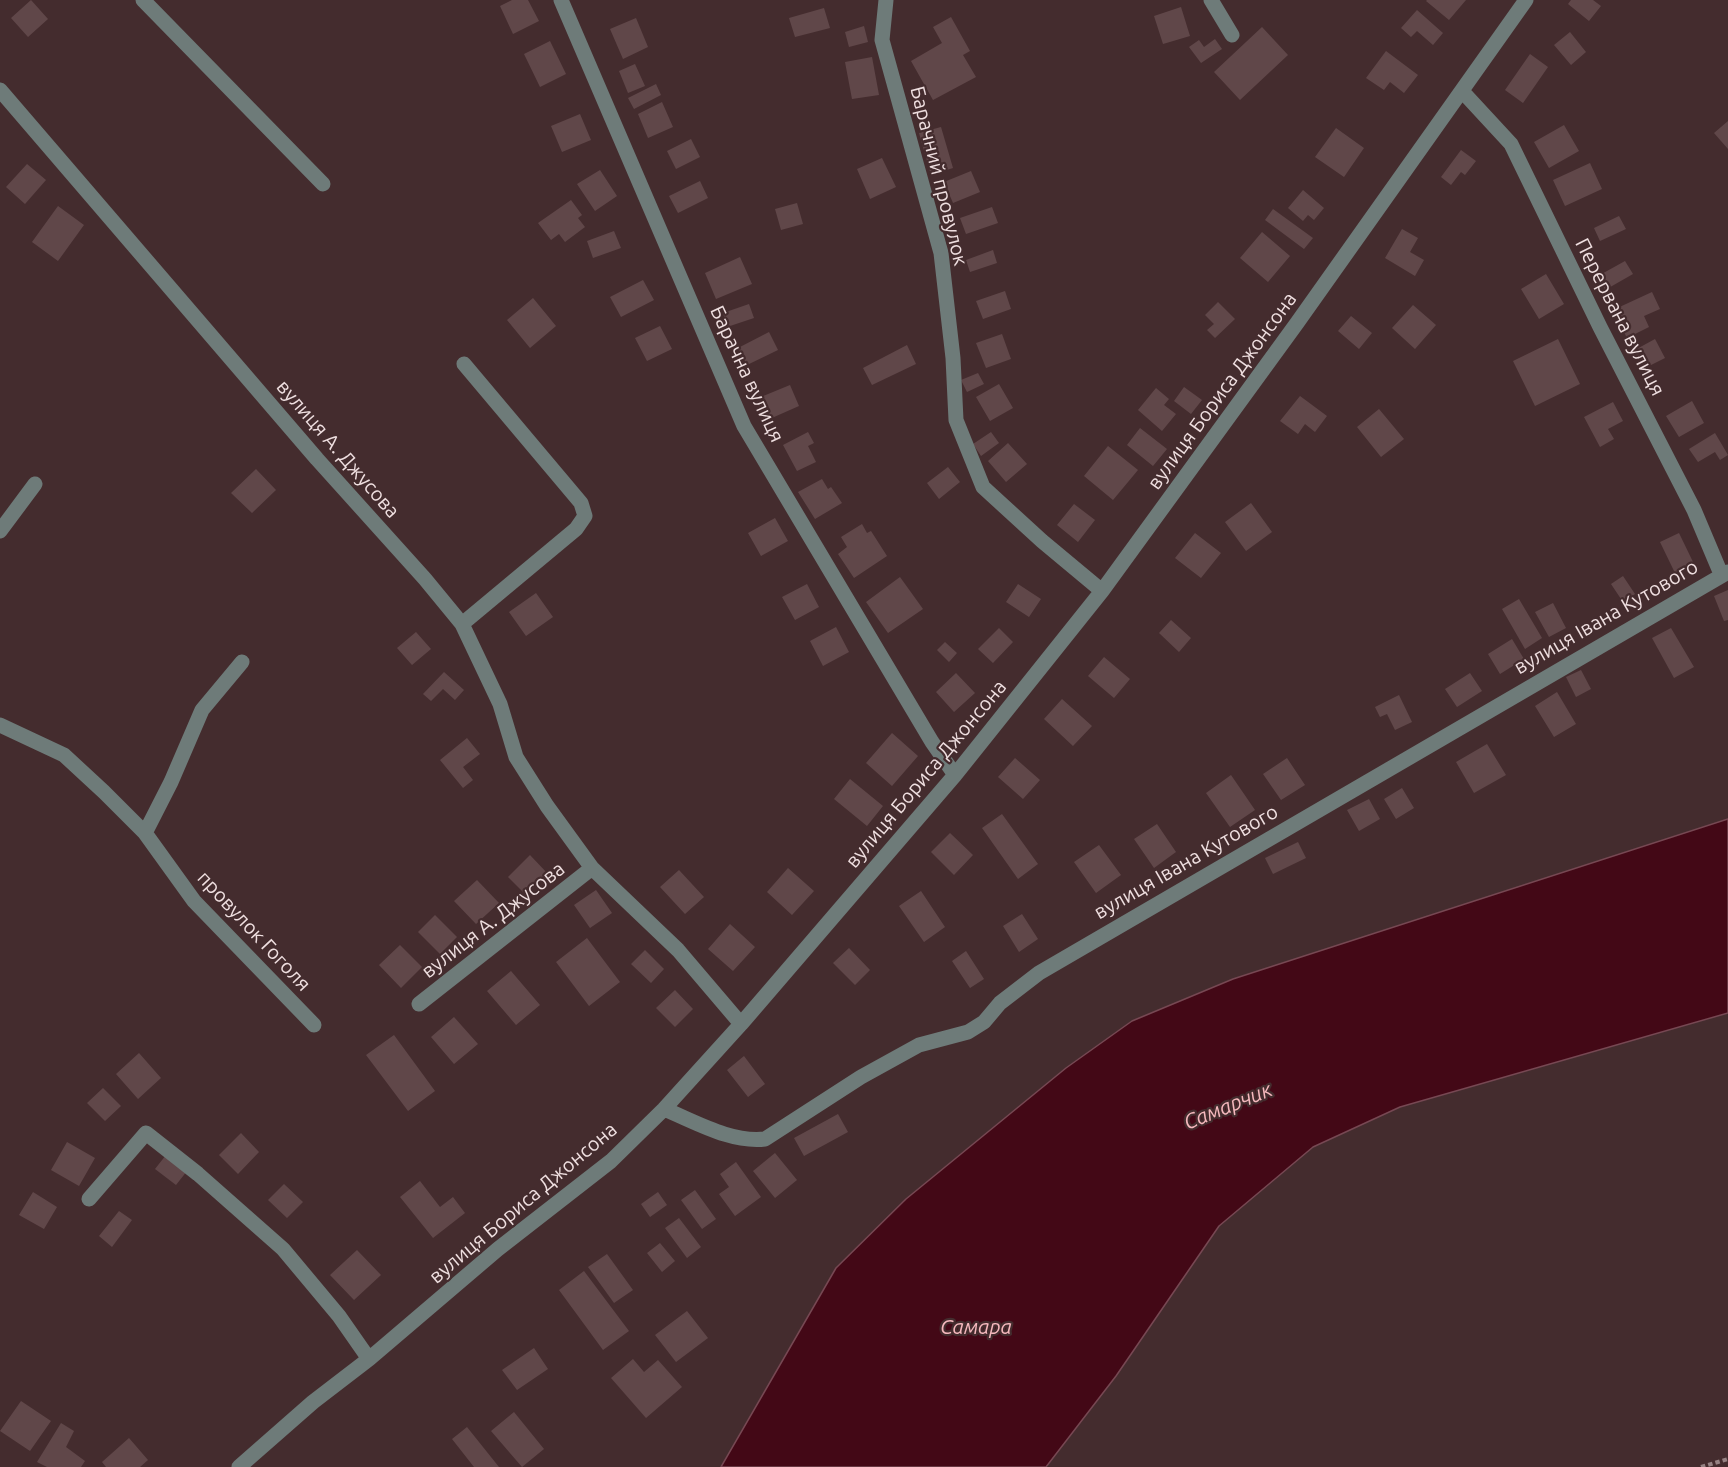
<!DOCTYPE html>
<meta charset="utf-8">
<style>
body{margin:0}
canvas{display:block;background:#442c2e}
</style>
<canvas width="1728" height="1467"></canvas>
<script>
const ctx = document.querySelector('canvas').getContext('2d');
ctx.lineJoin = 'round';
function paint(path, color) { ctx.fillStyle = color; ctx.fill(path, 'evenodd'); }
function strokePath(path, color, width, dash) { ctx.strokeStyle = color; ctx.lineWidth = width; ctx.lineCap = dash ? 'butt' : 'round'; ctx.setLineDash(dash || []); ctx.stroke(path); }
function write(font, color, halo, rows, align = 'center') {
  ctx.font = font + ' Ubuntu,sans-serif'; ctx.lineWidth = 4.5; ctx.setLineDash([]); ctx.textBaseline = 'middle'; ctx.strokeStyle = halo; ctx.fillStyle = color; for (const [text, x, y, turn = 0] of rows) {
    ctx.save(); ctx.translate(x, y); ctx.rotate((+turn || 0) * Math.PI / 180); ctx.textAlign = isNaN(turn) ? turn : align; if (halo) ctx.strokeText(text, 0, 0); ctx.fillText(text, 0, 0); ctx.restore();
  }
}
const water = new Path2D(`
 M 1728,819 L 1728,1013 L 1400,1107 L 1313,1147 L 1219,1226 L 1116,1376 L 1046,1467 L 721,1467 L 836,1268 L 906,1199 L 1066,1068 L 1132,1021 L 1233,979 Z`);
paint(water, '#430816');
strokePath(water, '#774853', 1.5);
paint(new Path2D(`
 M 31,0 L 48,19 L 28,37 L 11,18 Z
 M 512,0 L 528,0 L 539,21 L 513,34 L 500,6 Z
 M 1427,0 L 1466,0 L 1449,20 L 1426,1 Z
 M 1571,0 L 1593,0 L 1601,6 L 1589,21 L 1568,4 Z
 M 1181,7 L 1190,36 L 1163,44 L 1154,16 Z
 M 824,8 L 830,28 L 795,37 L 789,18 Z
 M 1417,10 L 1443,33 L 1433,45 L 1417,31 L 1411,37 L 1401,28 Z
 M 951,17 L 970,51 L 963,55 L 976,77 L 933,100 L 911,61 L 942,43 L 933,27 Z
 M 636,18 L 648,47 L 623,59 L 610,29 Z
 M 864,26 L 868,42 L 849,47 L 845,32 Z
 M 1262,27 L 1288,55 L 1240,100 L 1214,72 Z
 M 1570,32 L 1586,52 L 1571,65 L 1554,45 Z
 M 1215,39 L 1222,49 L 1201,63 L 1189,47 L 1199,40 L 1204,47 Z
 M 550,41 L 566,74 L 540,87 L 524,54 Z
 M 1386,51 L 1418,75 L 1404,93 L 1390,82 L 1384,90 L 1366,78 Z
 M 1530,54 L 1548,67 L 1523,103 L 1505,90 Z
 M 872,57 L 879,95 L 852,99 L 845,62 Z
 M 635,64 L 645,86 L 628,93 L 619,71 Z
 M 656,84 L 661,95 L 634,109 L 628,98 Z
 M 662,102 L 673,127 L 648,138 L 638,114 Z
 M 580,114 L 591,140 L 562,152 L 551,126 Z
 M 1728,121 L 1728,149 L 1714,133 Z
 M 1564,125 L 1579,151 L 1549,168 L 1534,142 Z
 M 941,127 L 953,168 L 931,175 L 919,133 Z
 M 1336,128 L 1364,148 L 1344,177 L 1315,157 Z
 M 691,139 L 700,157 L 676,169 L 667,151 Z
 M 1461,150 L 1476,161 L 1465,175 L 1461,172 L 1451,185 L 1441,177 Z
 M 882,158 L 896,187 L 870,199 L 857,169 Z
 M 1590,163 L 1602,189 L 1565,206 L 1553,180 Z
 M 27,164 L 46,180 L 25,204 L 6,187 Z
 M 600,170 L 617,196 L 595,211 L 577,184 Z
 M 971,171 L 980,192 L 953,203 L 944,182 Z
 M 700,181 L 708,198 L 678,213 L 669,196 Z
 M 1303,190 L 1324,208 L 1314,220 L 1308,215 L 1303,221 L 1288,208 Z
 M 571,200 L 582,215 L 578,218 L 585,227 L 565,242 L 559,234 L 551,240 L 538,223 Z
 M 797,203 L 803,224 L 781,230 L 775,209 Z
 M 58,206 L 84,225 L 58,261 L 32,242 Z
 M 992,207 L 998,223 L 966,234 L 960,218 Z
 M 1273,209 L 1313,238 L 1304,249 L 1265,220 Z
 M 1619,216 L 1626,229 L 1600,241 L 1594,228 Z
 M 1402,229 L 1418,238 L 1410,252 L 1424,260 L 1415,276 L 1385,258 Z
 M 614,231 L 621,248 L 593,258 L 587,241 Z
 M 1262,232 L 1290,256 L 1268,282 L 1240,258 Z
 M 993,250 L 997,263 L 970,272 L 966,260 Z
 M 740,257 L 752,284 L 716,299 L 705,273 Z
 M 1625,261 L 1633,274 L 1605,290 L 1598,276 Z
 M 1546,274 L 1564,304 L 1539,319 L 1521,289 Z
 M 643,280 L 654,300 L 621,317 L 610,297 Z
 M 1005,291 L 1011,309 L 983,319 L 976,301 Z
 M 1652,292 L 1660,309 L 1644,316 L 1649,327 L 1627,338 L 1613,310 Z
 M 533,298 L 556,326 L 530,348 L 507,320 Z
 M 1218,302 L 1235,319 L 1215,338 L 1207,330 L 1214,324 L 1205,315 Z
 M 749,304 L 754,318 L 727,327 L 723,313 Z
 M 1413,305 L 1436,325 L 1415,349 L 1392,328 Z
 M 1351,316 L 1372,333 L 1359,349 L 1338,331 Z
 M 660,326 L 672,349 L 647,361 L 635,338 Z
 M 769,332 L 778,350 L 747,365 L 738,348 Z
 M 1002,334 L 1011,359 L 986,368 L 976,343 Z
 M 1558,339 L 1580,384 L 1535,406 L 1513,361 Z
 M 1655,339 L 1665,358 L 1643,369 L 1633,351 Z
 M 907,345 L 916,364 L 872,385 L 863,368 Z
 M 978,373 L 984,384 L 967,392 L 961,380 Z
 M 999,384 L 1013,408 L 990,421 L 976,397 Z
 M 790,385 L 799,406 L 765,421 L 756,399 Z
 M 1184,387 L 1202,400 L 1191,414 L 1174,401 Z
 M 1156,388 L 1169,399 L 1164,405 L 1176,414 L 1162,431 L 1138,410 Z
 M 1300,396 L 1327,416 L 1315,432 L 1305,424 L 1298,434 L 1280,421 Z
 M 1692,401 L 1704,423 L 1679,437 L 1666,416 Z
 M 1613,402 L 1623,421 L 1608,429 L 1614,439 L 1600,447 L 1584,417 Z
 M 1379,409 L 1404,439 L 1381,457 L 1357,427 Z
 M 1140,428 L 1167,449 L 1153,466 L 1127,445 Z
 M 808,432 L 814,443 L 808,446 L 816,462 L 797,471 L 783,445 Z
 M 991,432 L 999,443 L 981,456 L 973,444 Z
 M 1715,433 L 1728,455 L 1720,460 L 1715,452 L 1698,462 L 1689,449 Z
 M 1008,443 L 1027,464 L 1006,482 L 988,461 Z
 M 1108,446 L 1138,470 L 1113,500 L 1084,476 Z
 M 948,467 L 960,482 L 939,499 L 927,483 Z
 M 256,469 L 276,490 L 252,513 L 231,493 Z
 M 822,479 L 828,489 L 831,487 L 842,503 L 815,519 L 798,492 Z
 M 1251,503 L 1272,532 L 1246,551 L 1225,522 Z
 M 1074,504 L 1095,520 L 1078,542 L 1057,525 Z
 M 775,518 L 788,541 L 761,556 L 748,533 Z
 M 862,524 L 867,533 L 871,531 L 887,556 L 854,578 L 838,554 L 847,547 L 841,537 Z
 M 1195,533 L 1221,553 L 1201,578 L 1175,558 Z
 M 1679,533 L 1694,564 L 1675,573 L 1660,542 Z
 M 1623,576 L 1635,594 L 1623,602 L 1611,584 Z
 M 900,577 L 923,609 L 888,633 L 866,602 Z
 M 807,584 L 819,607 L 795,620 L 782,597 Z
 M 1018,584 L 1041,599 L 1029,617 L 1006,602 Z
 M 1728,590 L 1728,620 L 1724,621 L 1714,596 Z
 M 536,593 L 553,617 L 526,636 L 509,612 Z
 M 1519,599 L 1542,638 L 1525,649 L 1502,609 Z
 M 1553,603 L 1566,628 L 1549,637 L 1535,612 Z
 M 1171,620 L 1191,638 L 1179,652 L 1159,633 Z
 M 836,627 L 849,652 L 823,666 L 810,641 Z
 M 999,628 L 1013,642 L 993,663 L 978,649 Z
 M 1671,628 L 1694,667 L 1674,678 L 1652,638 Z
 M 416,632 L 431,649 L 412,665 L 397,648 Z
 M 1512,639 L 1524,659 L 1500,674 L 1488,654 Z
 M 945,642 L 957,653 L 949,662 L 937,650 Z
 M 1104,657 L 1130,679 L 1114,698 L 1088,676 Z
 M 1581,670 L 1591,689 L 1576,697 L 1566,677 Z
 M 444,672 L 464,690 L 455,700 L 443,689 L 431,701 L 423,694 Z
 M 956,673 L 975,693 L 954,712 L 936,692 Z
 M 1470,673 L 1482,691 L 1457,707 L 1445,689 Z
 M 1557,692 L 1576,724 L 1554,737 L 1535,706 Z
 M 1399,695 L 1412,722 L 1395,730 L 1387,714 L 1380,717 L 1375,707 Z
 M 1062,699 L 1092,726 L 1073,746 L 1044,719 Z
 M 892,733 L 918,756 L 892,786 L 866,763 Z
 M 467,738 L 480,754 L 463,767 L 473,780 L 463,788 L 440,760 Z
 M 1487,744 L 1506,775 L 1474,793 L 1456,762 Z
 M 1015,758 L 1040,780 L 1023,799 L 998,777 Z
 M 1287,758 L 1305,785 L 1281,800 L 1263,774 Z
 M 1231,775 L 1255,810 L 1230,827 L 1206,793 Z
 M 850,779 L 883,806 L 867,826 L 834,799 Z
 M 1402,788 L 1414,808 L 1396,819 L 1384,799 Z
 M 1369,799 L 1380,819 L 1359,831 L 1347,810 Z
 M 1002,814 L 1038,864 L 1018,879 L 982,828 Z
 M 1157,824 L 1176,852 L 1154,868 L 1134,839 Z
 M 950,833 L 973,855 L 954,875 L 931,852 Z
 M 1298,842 L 1306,858 L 1273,874 L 1265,858 Z
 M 1099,845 L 1121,875 L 1096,893 L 1074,862 Z
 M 530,855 L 548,874 L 526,895 L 508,877 Z
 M 788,868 L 814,891 L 792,915 L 767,892 Z
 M 679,870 L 704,897 L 685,914 L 660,887 Z
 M 477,880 L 499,903 L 476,924 L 454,901 Z
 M 596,890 L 612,913 L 590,928 L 574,905 Z
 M 921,891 L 945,927 L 924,942 L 899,906 Z
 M 1022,914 L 1038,939 L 1019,952 L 1003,926 Z
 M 435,915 L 457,937 L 440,954 L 418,932 Z
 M 730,924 L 755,947 L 733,971 L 708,949 Z
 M 587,938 L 620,982 L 589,1006 L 556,962 Z
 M 400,945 L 422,967 L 401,988 L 379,965 Z
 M 849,948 L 870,970 L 855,985 L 833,963 Z
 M 645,950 L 664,969 L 651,983 L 631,964 Z
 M 966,951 L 984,979 L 970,988 L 952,961 Z
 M 511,971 L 540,1005 L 516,1025 L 487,991 Z
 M 675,990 L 693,1009 L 675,1027 L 656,1008 Z
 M 454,1017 L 478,1044 L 454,1064 L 431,1037 Z
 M 394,1035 L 435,1091 L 408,1111 L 366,1055 Z
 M 139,1053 L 161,1078 L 138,1099 L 116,1074 Z
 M 744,1056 L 765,1084 L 748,1097 L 727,1070 Z
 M 103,1088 L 121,1106 L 105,1121 L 87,1103 Z
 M 838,1114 L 848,1132 L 804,1156 L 794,1138 Z
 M 241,1133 L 259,1152 L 238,1174 L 219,1155 Z
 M 67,1142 L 95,1158 L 79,1186 L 51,1170 Z
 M 775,1153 L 797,1180 L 775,1198 L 753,1171 Z
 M 166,1155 L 187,1171 L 176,1185 L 155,1169 Z
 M 736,1162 L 761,1197 L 735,1216 L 719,1194 L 729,1187 L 720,1174 Z
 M 420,1181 L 440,1207 L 453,1197 L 465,1213 L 433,1238 L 400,1197 Z
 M 284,1184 L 303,1202 L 287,1218 L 268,1200 Z
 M 695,1190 L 716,1219 L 702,1229 L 681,1200 Z
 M 33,1192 L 57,1207 L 44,1229 L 19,1215 Z
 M 658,1192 L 667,1205 L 650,1217 L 641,1204 Z
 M 119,1211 L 132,1220 L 112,1247 L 99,1236 Z
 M 679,1218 L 701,1247 L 687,1258 L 665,1228 Z
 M 660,1243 L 675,1261 L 662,1272 L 647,1253 Z
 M 357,1250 L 381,1275 L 354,1300 L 330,1275 Z
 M 607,1254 L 633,1290 L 614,1303 L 588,1267 Z
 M 584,1271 L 629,1331 L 603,1350 L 559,1290 Z
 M 687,1311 L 708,1338 L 676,1362 L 655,1335 Z
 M 534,1348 L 548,1369 L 517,1390 L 502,1370 Z
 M 633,1359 L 644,1372 L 658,1360 L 682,1387 L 646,1418 L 611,1378 Z
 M 21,1401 L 51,1421 L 30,1451 L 0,1431 Z
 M 514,1412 L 544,1449 L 522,1467 L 491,1431 Z
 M 61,1423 L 74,1431 L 66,1447 L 85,1461 L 81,1467 L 47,1467 L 37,1462 Z
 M 467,1427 L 499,1467 L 474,1467 L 452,1439 Z
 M 129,1438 L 148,1460 L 140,1467 L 106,1467 L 102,1462 Z`), '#604749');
strokePath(new Path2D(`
 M 1701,1467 L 1728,1459`), '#968283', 4, [4.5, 3]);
strokePath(new Path2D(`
 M 143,0 L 323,184
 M 561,0 L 744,426 L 932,742 L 955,775
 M 886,0 L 882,40 L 941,253 L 953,358 L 956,420 L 983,487 L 1042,541 L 1102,591
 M 1211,0 L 1232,35
 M 0,90 L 317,459 L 425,579 L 462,624 L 500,704 L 516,757 L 547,806 L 592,868 L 678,950 L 741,1024
 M 1462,91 L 1511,144 L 1600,327 L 1694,510 L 1721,574
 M 0,531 L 35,484
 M 462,624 L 576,529 L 585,516 L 581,503 L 464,364
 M 0,725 L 64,755 L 104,792 L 145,833 L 194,901 L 314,1025
 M 145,833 L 171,782 L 202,710 L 242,662
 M 419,1004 L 592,868
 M 664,1109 C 696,1122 731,1143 765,1139 L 861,1077 L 919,1045 L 968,1032 L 984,1022 L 1000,1003 L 1039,973 L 1728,572
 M 89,1199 L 146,1133 L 198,1174 L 283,1249 L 339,1316 L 369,1359
 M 239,1467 L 313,1402 L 369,1359 L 498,1249 L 611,1161 L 664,1109 L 741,1024 L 955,775 L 1102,591 L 1297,323 L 1526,0`), '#6e7b79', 15);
write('20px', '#efdfe0', '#442c2e', [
 ["Барачний провулок",939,176,76],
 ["Перервана вулиця",1620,317,63],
 ["Барачна вулиця",747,374,65],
 ["вулиця Бориса Джонсона",1222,391,-54],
 ["вулиця А. Джусова",338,449,49],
 ["вулиця Івана Кутового",1606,617,-30],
 ["вулиця Бориса Джонсона",926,774,-50],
 ["вулиця Івана Кутового",1186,862,-30],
 ["вулиця А. Джусова",493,920,-38],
 ["провулок Гоголя",254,931,47],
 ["вулиця Бориса Джонсона",523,1203,-40]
]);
write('italic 21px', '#f5b8bd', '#442c2e', [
 ["Самарчик",1228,1106,-22],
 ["Самара",976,1327]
]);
</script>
